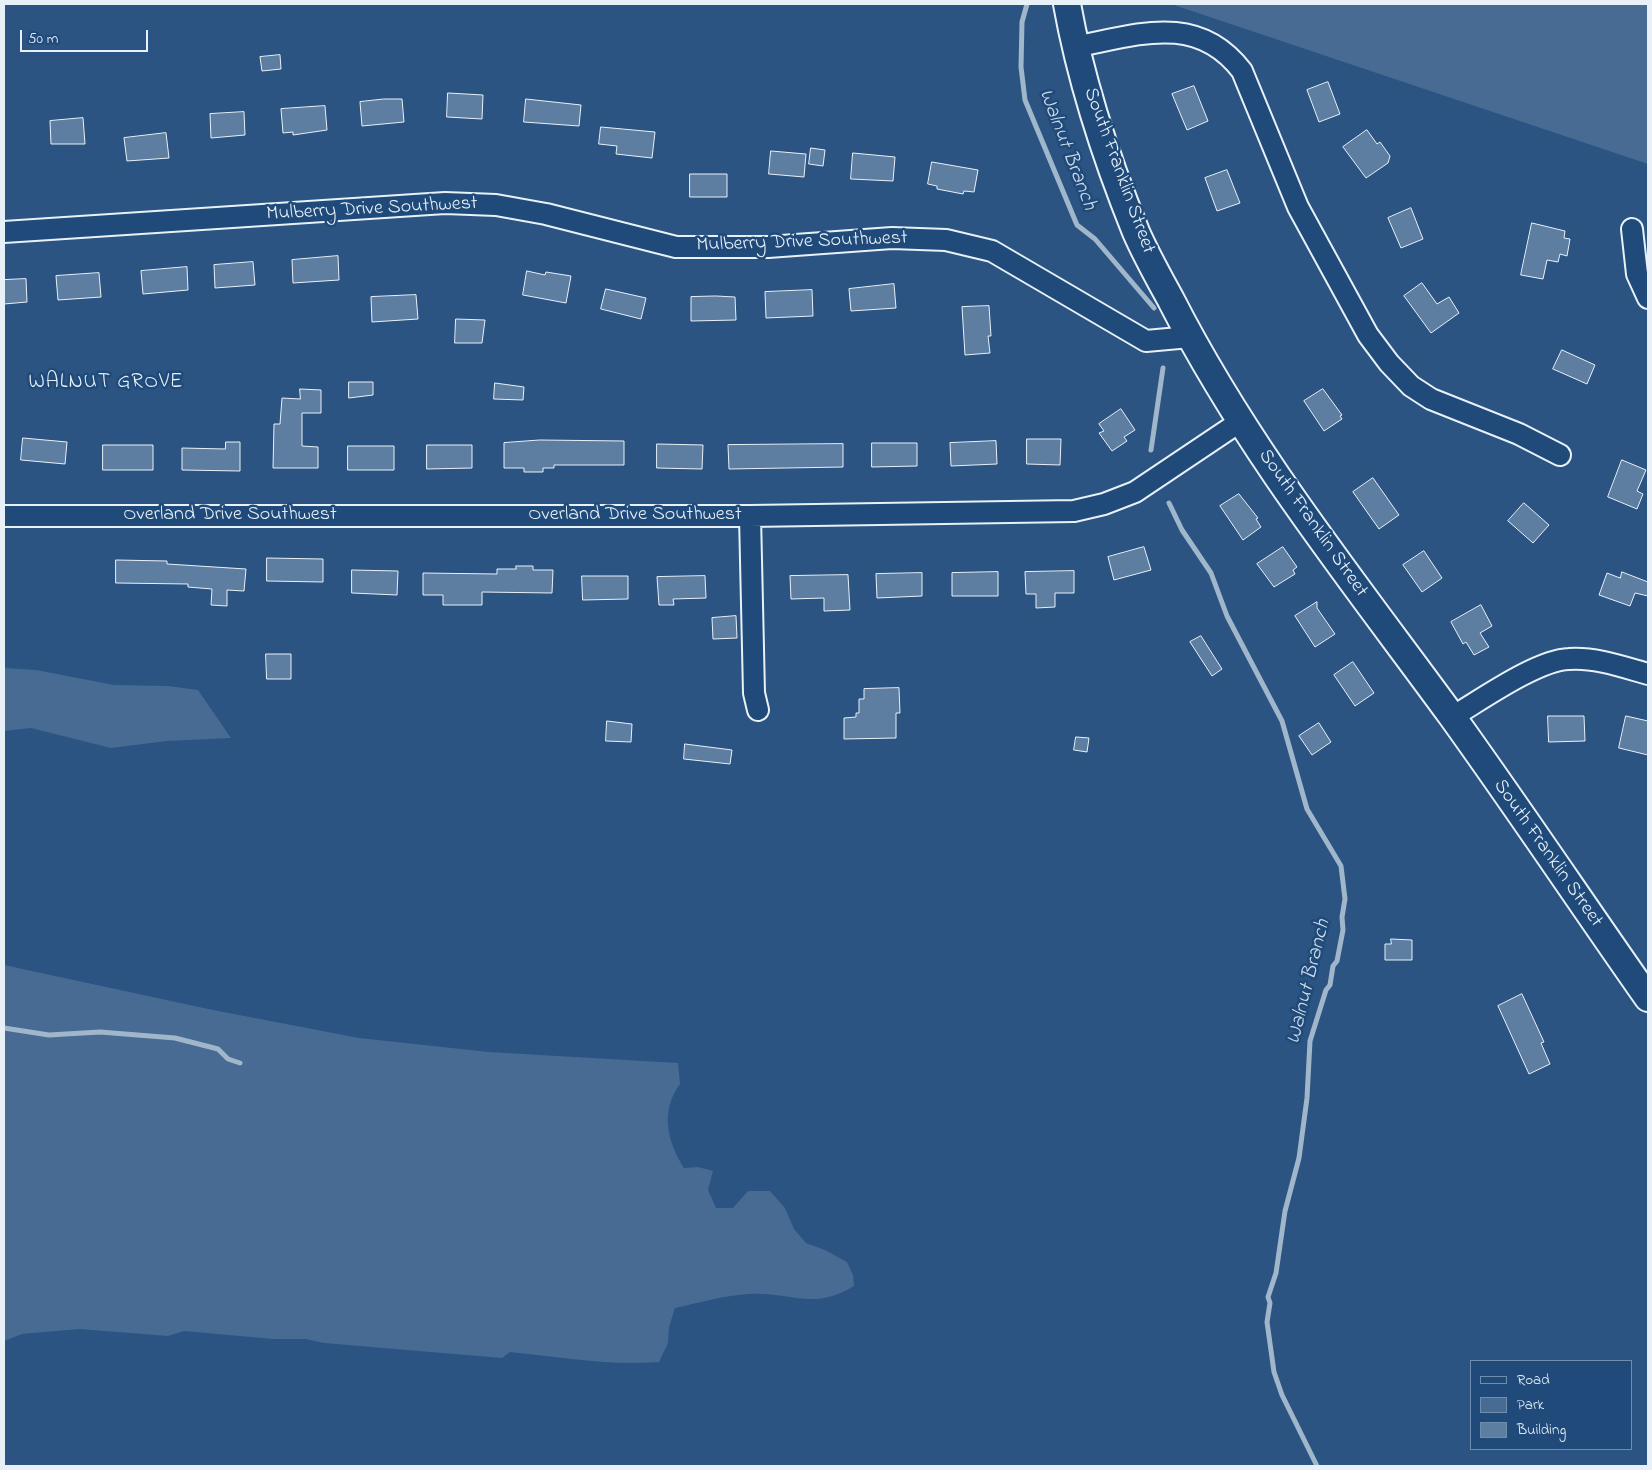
<!DOCTYPE html>
<style>
body{margin:0}
#map{position:relative;width:1652px;height:1470px;overflow:hidden;background:#2b5482;font-family:"Indie Flower",sans-serif}
canvas{display:block}
.frame{position:absolute;inset:0;border:5px solid #e8f1f8;pointer-events:none}
.legend{position:absolute;left:1470px;top:1360px;width:162px;height:90px;box-sizing:border-box;background:#1f4a7a;border:1px solid #6f8dac;margin:0;padding:6px 9px;list-style:none;font-size:15px;color:#e8f1f8}
.legend li{display:flex;align-items:center;gap:10px;height:25px}
.legend b{width:25px;border:1px solid #6f8dac}
.scale{position:absolute;left:20px;top:30px;width:128px;height:22px;box-sizing:border-box;border:2px solid #e8f1f8;border-top:0;padding-left:6px;font-size:15px;line-height:18px;white-space:nowrap;color:#e8f1f8;-webkit-text-stroke:4px #1f4a7a;paint-order:stroke}
</style>
<div id="map">
<canvas width="1652" height="1470"></canvas>
<div class="frame"></div>
<ul class="legend">
<li><b style="height:6px;background:#1f4a7a"></b>Road</li>
<li><b style="height:14px;background:#476b93"></b>Park</li>
<li><b style="height:14px;background:#5d7da1"></b>Building</li>
</ul>
<div class="scale">50 m</div>
</div>
<script>
const ctx = document.querySelector('canvas').getContext('2d');
ctx.lineJoin = 'round';
function paint(path, color) { ctx.fillStyle = color; ctx.fill(path, 'evenodd'); }
function strokePath(path, color, width, dash) { ctx.strokeStyle = color; ctx.lineWidth = width; ctx.lineCap = dash ? 'butt' : 'round'; ctx.setLineDash(dash || []); ctx.stroke(path); }
function write(font, color, halo, rows, align = 'center') {
  ctx.font = font + ' "Indie Flower",sans-serif'; ctx.lineWidth = 5; ctx.setLineDash([]); ctx.textBaseline = 'middle'; ctx.strokeStyle = halo; ctx.fillStyle = color; for (const [text, x, y, turn = 0] of rows) {
    ctx.save(); ctx.translate(x, y); ctx.rotate((+turn || 0) * Math.PI / 180); ctx.textAlign = isNaN(turn) ? turn : align; if (halo) ctx.strokeText(text, 0, 0); ctx.fillText(text, 0, 0); ctx.restore();
  }
}
paint(new Path2D(`
 M 1171,4 L 1648,4 L 1648,164 Z
 M 4,668 L 36,670 L 114,685 L 168,686 L 198,690 L 231,738 L 167,741 L 111,748 L 31,728 L 4,731 Z
 M 4,965 L 213,1010 L 359,1038 L 489,1052 L 678,1063 L 680,1084 C 660,1111 667,1141 684,1168 L 698,1167 L 713,1171 L 708,1190 L 716,1208 L 733,1208 L 748,1191 L 770,1191 L 785,1208 L 794,1229 L 806,1243 L 825,1250 L 847,1262 L 853,1275 L 854,1286 C 814,1311 791,1292 750,1294 C 725,1295 699,1303 675,1308 L 669,1327 L 668,1343 L 659,1362 C 607,1366 561,1357 510,1352 L 502,1358 L 324,1343 L 306,1339 L 273,1339 L 184,1331 L 168,1336 L 79,1329 L 22,1334 L 4,1341 Z`), '#476b93');
strokePath(new Path2D(`
 M 1027,4 L 1022,22 L 1021,67 L 1025,100 L 1077,225 L 1095,239 L 1154,308
 M 1151,450 L 1163,368
 M 1169,503 L 1182,530 L 1211,573 L 1227,616 L 1282,721 L 1307,809 L 1341,866 L 1345,899 L 1342,917 L 1343,930 L 1337,961 L 1333,966 L 1330,985 L 1326,990 L 1310,1041 L 1307,1098 L 1299,1158 L 1285,1211 L 1276,1273 L 1268,1297 L 1270,1303 L 1267,1322 L 1274,1372 L 1282,1395 L 1317,1466
 M 4,1028 L 49,1035 L 100,1032 L 175,1038 L 218,1049 L 228,1059 L 240,1063`), '#a0b6cb', 5);
const building = new Path2D(`
 M 280,55 L 281,69 L 262,71 L 260,57 Z
 M 1328,82 L 1340,114 L 1319,122 L 1307,90 Z
 M 1194,86 L 1208,121 L 1187,130 L 1172,94 Z
 M 448,93 L 483,95 L 482,119 L 447,117 Z
 M 384,99 L 402,99 L 404,122 L 362,126 L 360,102 Z
 M 526,99 L 581,105 L 579,126 L 524,122 Z
 M 325,106 L 327,130 L 293,135 L 293,132 L 283,133 L 281,109 Z
 M 244,112 L 245,135 L 211,138 L 210,114 Z
 M 83,118 L 85,144 L 51,144 L 50,121 Z
 M 601,127 L 655,132 L 652,158 L 616,154 L 617,146 L 599,144 Z
 M 1367,130 L 1377,144 L 1380,142 L 1390,156 L 1388,163 L 1366,178 L 1343,147 Z
 M 166,133 L 169,158 L 127,161 L 124,138 Z
 M 811,148 L 825,150 L 823,166 L 809,164 Z
 M 771,151 L 806,154 L 804,177 L 769,174 Z
 M 853,153 L 895,157 L 893,181 L 851,179 Z
 M 932,162 L 978,170 L 974,192 L 964,191 L 963,194 L 937,189 L 937,186 L 928,184 Z
 M 1227,170 L 1240,203 L 1217,211 L 1205,178 Z
 M 690,174 L 727,174 L 727,197 L 690,197 Z
 M 1411,208 L 1423,239 L 1401,248 L 1388,218 Z
 M 1532,223 L 1565,231 L 1564,238 L 1570,239 L 1567,256 L 1560,254 L 1558,262 L 1547,260 L 1543,279 L 1521,275 Z
 M 338,256 L 339,280 L 293,283 L 292,260 Z
 M 253,262 L 255,285 L 215,288 L 214,265 Z
 M 187,267 L 188,290 L 143,294 L 141,271 Z
 M 527,271 L 545,275 L 546,272 L 571,276 L 566,303 L 523,295 Z
 M 99,273 L 101,297 L 58,300 L 56,276 Z
 M 26,279 L 27,302 L 4,304 L 4,280 Z
 M 1422,283 L 1437,304 L 1449,297 L 1459,313 L 1431,333 L 1404,296 Z
 M 894,284 L 896,308 L 851,311 L 849,289 Z
 M 606,289 L 646,298 L 641,319 L 601,309 Z
 M 812,290 L 813,316 L 766,318 L 765,292 Z
 M 416,295 L 418,319 L 372,322 L 371,297 Z
 M 716,296 L 735,297 L 736,320 L 691,321 L 691,297 Z
 M 989,306 L 991,336 L 988,336 L 990,353 L 965,355 L 962,307 Z
 M 456,319 L 485,320 L 482,343 L 455,343 Z
 M 1562,350 L 1595,365 L 1587,384 L 1553,369 Z
 M 349,382 L 373,382 L 373,395 L 349,398 Z
 M 495,383 L 524,387 L 523,400 L 494,399 Z
 M 300,389 L 321,390 L 321,413 L 302,413 L 302,446 L 318,447 L 318,468 L 273,468 L 274,424 L 280,424 L 282,398 L 300,399 Z
 M 1323,389 L 1342,415 L 1340,416 L 1342,419 L 1324,431 L 1304,401 Z
 M 1121,409 L 1135,430 L 1124,437 L 1127,441 L 1112,451 L 1099,433 L 1104,431 L 1099,424 Z
 M 23,438 L 67,442 L 65,464 L 21,460 Z
 M 1027,439 L 1061,439 L 1060,465 L 1027,464 Z
 M 540,440 L 624,441 L 624,465 L 554,465 L 554,468 L 543,468 L 543,472 L 524,472 L 524,468 L 504,468 L 504,443 Z
 M 996,441 L 997,464 L 951,466 L 950,443 Z
 M 226,442 L 240,442 L 240,471 L 182,470 L 182,448 L 225,449 Z
 M 872,443 L 917,443 L 917,466 L 872,467 Z
 M 657,444 L 703,445 L 702,469 L 657,468 Z
 M 843,444 L 843,467 L 729,469 L 728,445 Z
 M 103,445 L 153,445 L 153,470 L 103,470 Z
 M 427,445 L 472,445 L 472,468 L 427,469 Z
 M 348,446 L 394,446 L 394,470 L 348,470 Z
 M 1622,460 L 1646,470 L 1637,491 L 1643,494 L 1637,509 L 1608,497 Z
 M 1373,478 L 1399,515 L 1379,529 L 1353,492 Z
 M 1239,494 L 1258,518 L 1256,519 L 1261,527 L 1243,540 L 1220,506 Z
 M 1524,503 L 1549,525 L 1533,543 L 1508,521 Z
 M 1144,547 L 1151,570 L 1114,580 L 1108,557 Z
 M 1283,547 L 1297,567 L 1293,570 L 1295,574 L 1274,587 L 1257,564 Z
 M 1424,551 L 1442,578 L 1422,592 L 1403,565 Z
 M 267,558 L 323,559 L 323,582 L 267,581 Z
 M 116,560 L 167,561 L 167,564 L 246,569 L 244,591 L 227,590 L 227,606 L 211,605 L 212,589 L 188,587 L 188,584 L 116,583 Z
 M 516,566 L 533,566 L 533,570 L 553,570 L 552,593 L 482,592 L 482,605 L 443,605 L 443,595 L 423,595 L 423,573 L 497,574 L 497,569 L 516,569 Z
 M 352,570 L 398,571 L 397,595 L 352,593 Z
 M 1074,571 L 1074,593 L 1055,593 L 1055,607 L 1036,608 L 1036,594 L 1026,594 L 1025,572 Z
 M 998,572 L 998,596 L 952,596 L 952,573 Z
 M 1622,572 L 1648,582 L 1648,596 L 1635,593 L 1630,606 L 1599,595 L 1607,573 L 1620,578 Z
 M 922,573 L 922,596 L 877,598 L 876,574 Z
 M 848,575 L 850,610 L 824,611 L 824,598 L 791,599 L 790,576 Z
 M 582,576 L 628,576 L 628,599 L 583,600 Z
 M 705,576 L 706,598 L 673,599 L 674,605 L 659,605 L 657,577 Z
 M 1317,602 L 1317,608 L 1335,634 L 1315,647 L 1295,616 Z
 M 1481,605 L 1492,626 L 1480,633 L 1489,647 L 1474,655 L 1466,642 L 1463,644 L 1451,622 Z
 M 736,616 L 737,638 L 713,639 L 712,618 Z
 M 1201,636 L 1222,669 L 1212,676 L 1190,642 Z
 M 266,654 L 291,654 L 291,679 L 267,679 Z
 M 1353,662 L 1374,693 L 1355,706 L 1334,675 Z
 M 899,688 L 900,713 L 896,713 L 896,738 L 844,739 L 844,718 L 856,717 L 856,713 L 859,713 L 859,699 L 864,699 L 864,689 Z
 M 1548,716 L 1584,716 L 1585,741 L 1549,742 Z
 M 1626,716 L 1648,721 L 1648,755 L 1619,748 Z
 M 607,721 L 632,724 L 631,742 L 606,741 Z
 M 1319,723 L 1331,742 L 1312,755 L 1299,736 Z
 M 1076,737 L 1089,738 L 1087,752 L 1074,750 Z
 M 685,744 L 732,750 L 730,764 L 684,759 Z
 M 1391,939 L 1412,940 L 1412,960 L 1385,960 L 1385,944 L 1391,944 Z
 M 1522,994 L 1544,1042 L 1541,1043 L 1550,1064 L 1529,1074 L 1498,1006 Z`);
paint(building, '#5d7da1');
strokePath(building, '#e8f1f8', 1);
const minor = new Path2D(`
 M 1075,47 C 1137,35 1197,12 1242,71 L 1298,207 L 1368,335 L 1389,363 L 1411,386 L 1431,399 L 1519,434 L 1560,455
 M 1632,229 L 1637,274 L 1648,298
 M 4,232 L 445,203 L 496,205 L 546,214 L 676,247 L 768,247 L 892,238 L 946,240 L 992,251 L 1146,341 L 1190,337
 M 4,516 L 750,516 L 1074,511 L 1104,504 L 1135,492 L 1241,421
 M 750,516 L 754,693 L 758,710
 M 1452,717 C 1481,700 1537,660 1569,659 C 1595,657 1623,667 1648,674`);
const major = new Path2D(`
 M 1067,4 C 1081,82 1106,158 1136,232 C 1146,255 1159,278 1171,300 C 1247,449 1353,581 1451,715 C 1518,808 1582,904 1648,998`);
strokePath(minor, '#e8f1f8', 24);
strokePath(major, '#e8f1f8', 30);
strokePath(minor, '#1f4a7a', 20);
strokePath(major, '#1f4a7a', 26);
write('20px', '#e8f1f8', '#1f4a7a', [
 ["South Franklin Street",1118,171,70],
 ["Mulberry Drive Southwest",372,210,-3],
 ["Mulberry Drive Southwest",802,243,-2],
 ["Overland Drive Southwest",230,516],
 ["Overland Drive Southwest",635,516],
 ["South Franklin Street",1312,524,55],
 ["South Franklin Street",1547,854,55]
]);
write('italic 21px', '#d0dde9', '#1f4a7a', [
 ["Walnut Branch",1066,150,69],
 ["Walnut Branch",1310,982,-76]
]);
ctx.letterSpacing = '1px';
write('21px', '#e8f1f8', '#1f4a7a', [
 ["WALNUT GROVE",106,384]
]);
ctx.letterSpacing = '0px';
</script>
